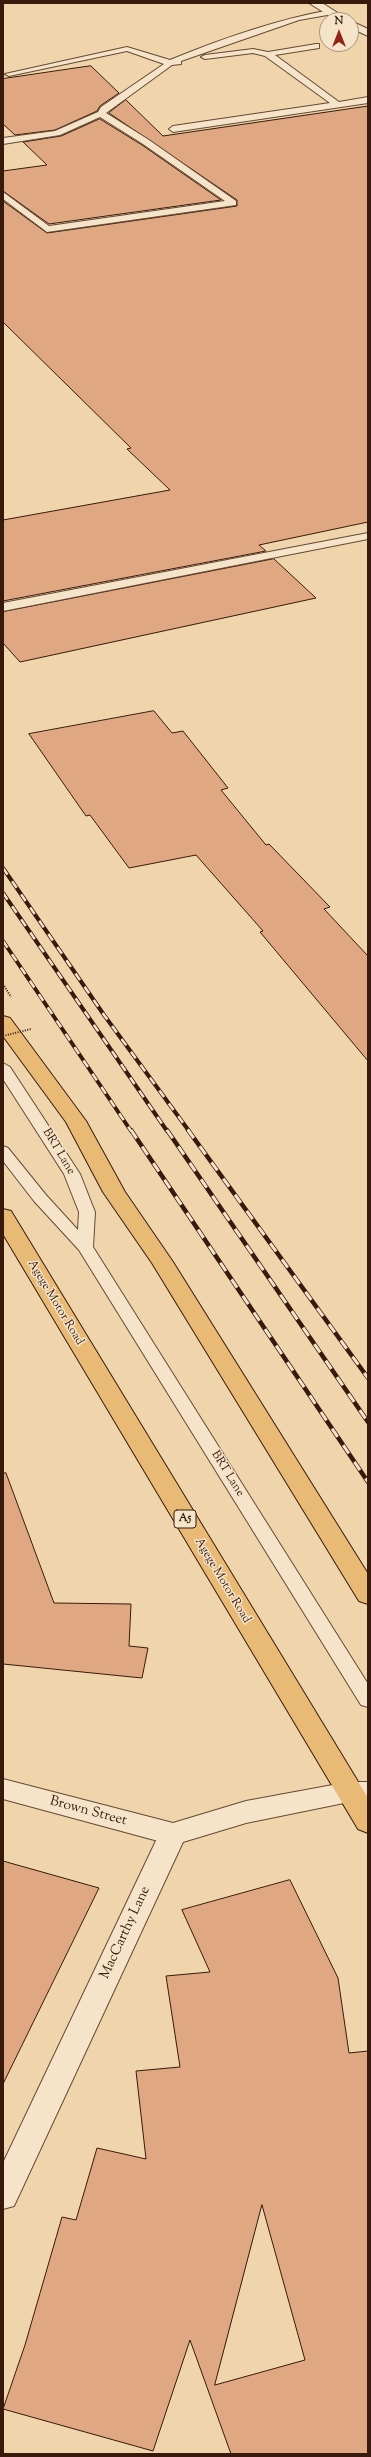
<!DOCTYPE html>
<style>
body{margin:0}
#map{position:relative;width:371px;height:2457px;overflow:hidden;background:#f0d5ac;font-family:"Sorts Mill Goudy",serif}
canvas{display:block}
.frame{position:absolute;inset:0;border:4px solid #371a0c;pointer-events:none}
.north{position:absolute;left:319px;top:12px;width:40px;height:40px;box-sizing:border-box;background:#f5e4c9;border:1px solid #a9937d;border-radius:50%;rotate:0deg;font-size:11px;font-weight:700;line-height:16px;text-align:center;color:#371a0c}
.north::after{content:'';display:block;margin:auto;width:14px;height:18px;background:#8f2418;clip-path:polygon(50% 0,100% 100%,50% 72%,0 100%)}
</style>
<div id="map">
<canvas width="371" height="2457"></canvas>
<div class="frame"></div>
<div class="north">N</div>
</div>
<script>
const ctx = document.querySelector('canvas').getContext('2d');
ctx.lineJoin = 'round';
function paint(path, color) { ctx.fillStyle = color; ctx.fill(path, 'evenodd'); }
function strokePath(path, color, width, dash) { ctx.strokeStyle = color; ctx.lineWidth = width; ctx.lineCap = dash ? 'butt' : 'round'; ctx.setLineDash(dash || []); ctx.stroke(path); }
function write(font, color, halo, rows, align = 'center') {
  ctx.font = font + ' "Sorts Mill Goudy",serif'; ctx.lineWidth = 3; ctx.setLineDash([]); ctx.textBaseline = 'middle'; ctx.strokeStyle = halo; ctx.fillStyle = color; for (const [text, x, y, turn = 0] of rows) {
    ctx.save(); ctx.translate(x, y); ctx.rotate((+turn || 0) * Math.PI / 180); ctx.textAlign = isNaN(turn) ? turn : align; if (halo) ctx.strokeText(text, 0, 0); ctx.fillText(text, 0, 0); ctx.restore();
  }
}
const building = new Path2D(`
 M 91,66 L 119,93 L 100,106 L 97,111 L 55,130 L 15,135 L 3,124 L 3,79 Z
 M 126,100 L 163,136 L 368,106 L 368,522 L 259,545 L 266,551 L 3,601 L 3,520 L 170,490 L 127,449 L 131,448 L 3,322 L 3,201 L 47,233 L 237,206 L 237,200 L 109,113 Z
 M 100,119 L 142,145 L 221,200 L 49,224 L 3,191 L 3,171 L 47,165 L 23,142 L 61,136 Z
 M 274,559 L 316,598 L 20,662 L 3,643 L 3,612 Z
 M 154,711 L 172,733 L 183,731 L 228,788 L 221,790 L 266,845 L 269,844 L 330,907 L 324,909 L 368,956 L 368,1061 L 260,932 L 263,931 L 196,855 L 129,868 L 90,815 L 86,816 L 29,734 Z
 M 6,1473 L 54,1603 L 131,1604 L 129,1646 L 148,1648 L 142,1678 L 3,1664 L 3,1474 Z
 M 3,1861 L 99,1888 L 3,2084 Z
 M 290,1880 L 338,1978 L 349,2053 L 368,2051 L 368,2454 L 231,2454 L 190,2340 L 153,2451 L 3,2409 L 25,2345 L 62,2217 L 76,2220 L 97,2148 L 146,2159 L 136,2071 L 180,2067 L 166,1976 L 210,1972 L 182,1910 ZM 262,2205 L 305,2360 L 215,2385 Z`);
paint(building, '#e0a783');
strokePath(building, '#371a0c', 1);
const service = new Path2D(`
 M 330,10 L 333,10 L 333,14 L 299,20 L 181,61 L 181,64 L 172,65 L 106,113 L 149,140 L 236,201 L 236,205 L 47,232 L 3,199 L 3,192 L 49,226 L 225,201 L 143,144 L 100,117 L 60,135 L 3,144 L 3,138 L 55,131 L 98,112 L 101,107 L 164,64 L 127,51 L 9,76 L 5,74 L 127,47 L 170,60 C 221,39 275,20 330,10 Z
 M 316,44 L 319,44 L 319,48 L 275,55 L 339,102 L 368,97 L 368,103 L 173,132 L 169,129 L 173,126 L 330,103 L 265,56 L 253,53 L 205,59 L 201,57 L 205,55 L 253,49 L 268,52 Z
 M 368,533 L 368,539 L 3,611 L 3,603 Z
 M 3,1063 L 10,1067 L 80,1174 L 95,1212 L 93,1247 L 368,1684 L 368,1707 L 361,1705 L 79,1250 L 34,1201 L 3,1161 L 3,1146 L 8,1148 L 46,1195 L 78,1230 L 79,1212 L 64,1174 L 3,1079 Z`);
const minor = new Path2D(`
 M 309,3 L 322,3 L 349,20 L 336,20 Z
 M 351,21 L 368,29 L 368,36 L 351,28 Z
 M 349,1782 L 368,1782 L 368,1802 L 349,1802 L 246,1823 L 183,1842 L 14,2206 L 3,2209 L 3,2163 L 163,1826 L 246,1801 Z`);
const tertiary = new Path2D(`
 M 3,1779 L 173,1823 L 183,1826 L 187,1834 L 183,1842 L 173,1845 L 3,1799 Z`);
const trunk = new Path2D(`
 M 3,1016 L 10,1018 L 86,1121 L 125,1192 L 173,1262 L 368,1574 L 368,1604 L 359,1601 L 152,1263 L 103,1192 L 66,1122 L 3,1036 Z
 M 3,1209 L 11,1211 L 14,1216 L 368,1798 L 368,1833 L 358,1829 L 3,1234 Z`);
strokePath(service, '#654934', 2);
strokePath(minor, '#654934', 2);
strokePath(tertiary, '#654934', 2);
strokePath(trunk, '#371a0c', 2);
strokePath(new Path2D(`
 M 3,984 L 11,997`), '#371a0c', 2, [1, 1.5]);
paint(service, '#f5e4c9');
paint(minor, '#f5e4c9');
paint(tertiary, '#f5e4c9');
paint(trunk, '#e8ba76');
const railFar1 = new Path2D(`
 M 3,868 L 104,1015 L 189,1131
 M 3,893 L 167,1131
 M 3,941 L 131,1131`);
const rail = new Path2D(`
 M 131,1130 L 368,1482
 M 167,1130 L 368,1422
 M 188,1130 L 368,1378`);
strokePath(railFar1, '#371a0c', 4);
strokePath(rail, '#371a0c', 4.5);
strokePath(railFar1, '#f5e4c9', 2.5, [8]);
strokePath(rail, '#f5e4c9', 3, [10]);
strokePath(new Path2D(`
 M 3,1036 L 31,1029`), '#371a0c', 2, [1, 1.5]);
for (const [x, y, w] of [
 [185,1519,22]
]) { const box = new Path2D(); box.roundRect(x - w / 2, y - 9, w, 18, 3); ctx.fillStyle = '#f5e4c9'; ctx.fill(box); strokePath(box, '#371a0c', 1); }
write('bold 11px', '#371a0c', null, [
 ["A5",185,1519]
]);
write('12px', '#371a0c', '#f5e4c9', [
 ["BRT Lane",58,1152,59],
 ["Agege Motor Road",55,1303,59],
 ["BRT Lane",227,1474,58],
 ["Agege Motor Road",222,1581,59]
]);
write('14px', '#371a0c', '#f5e4c9', [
 ["Brown Street",88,1812,15],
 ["MacCarthy Lane",126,1933,-65]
]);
</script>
